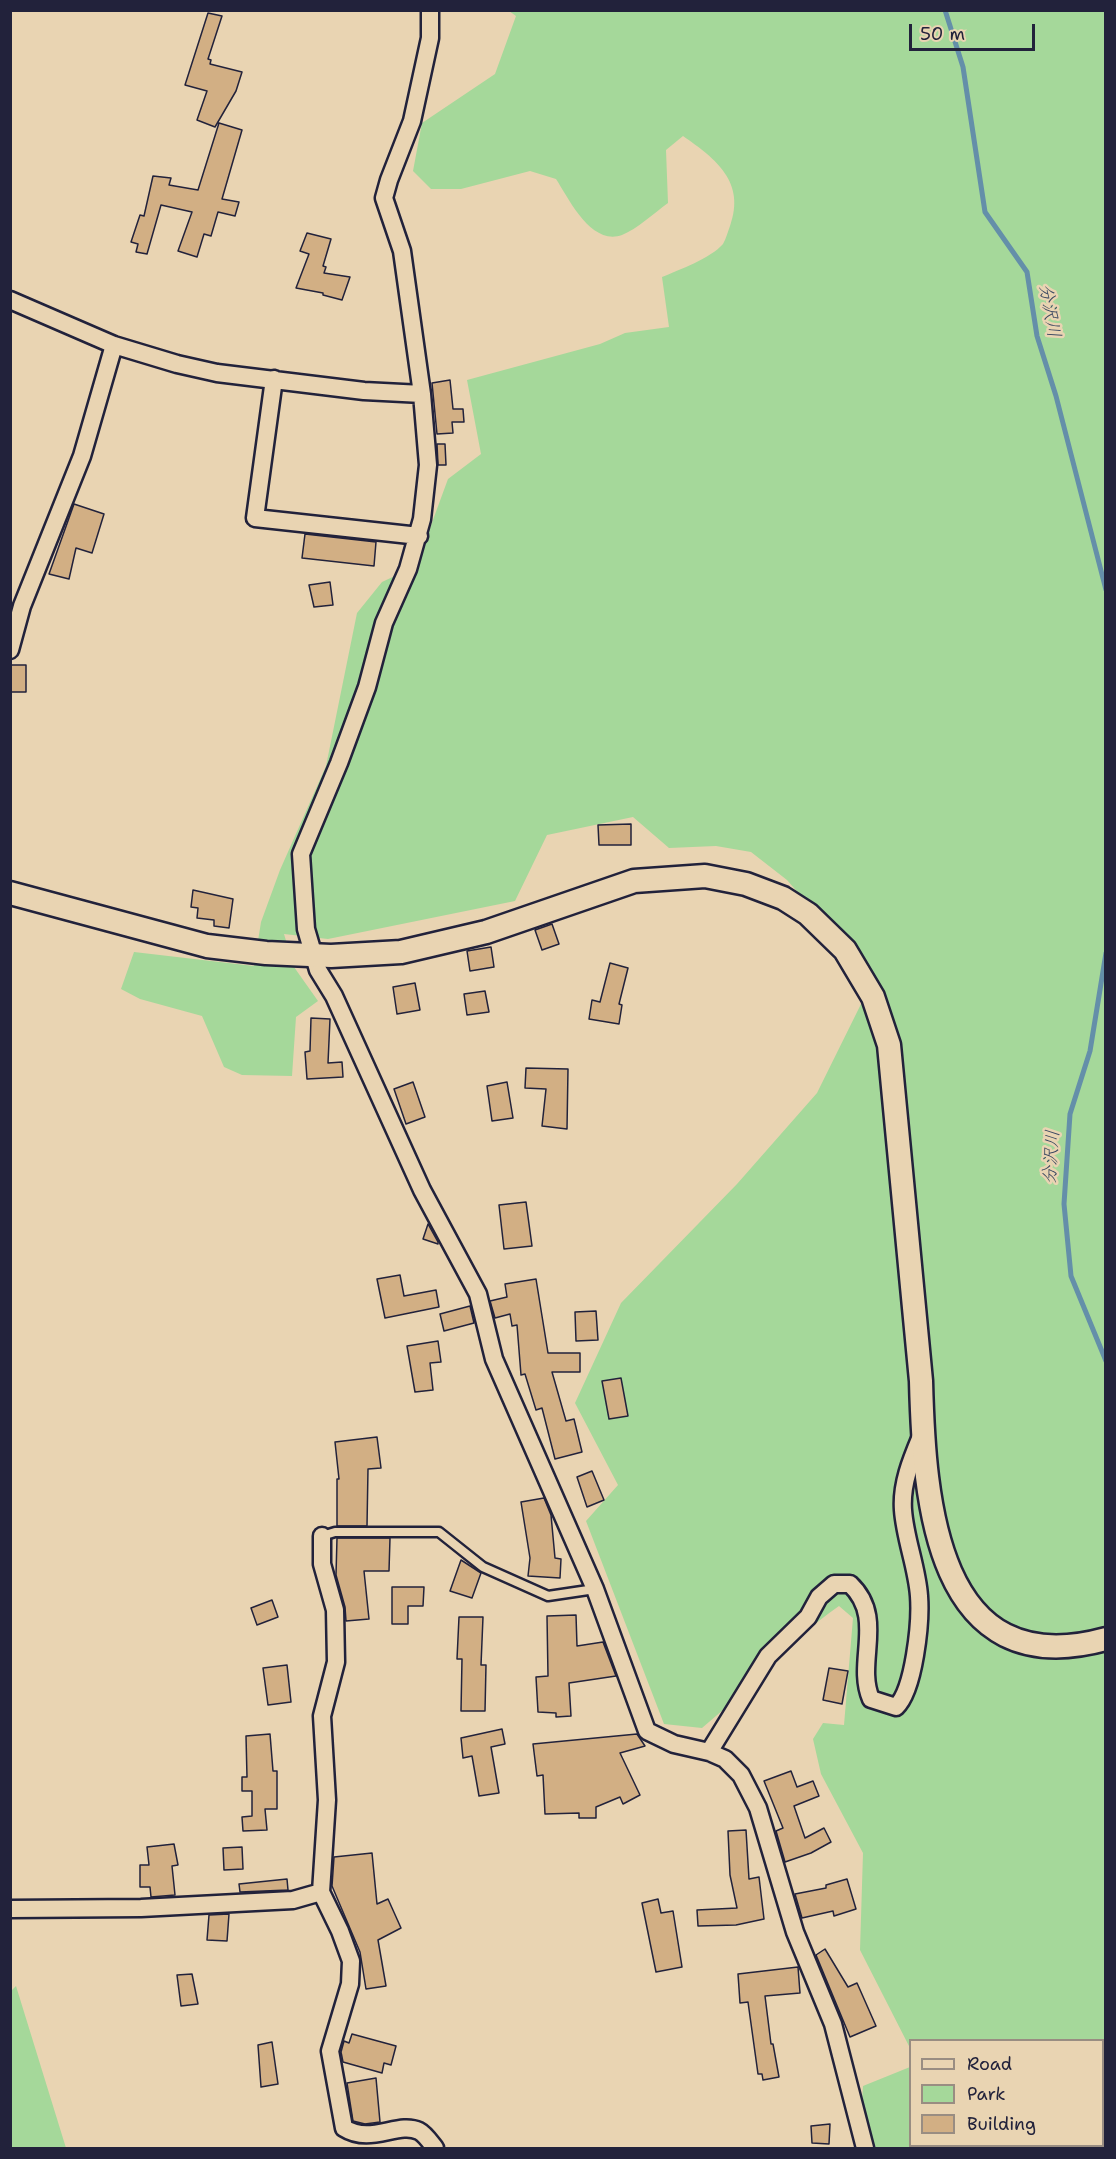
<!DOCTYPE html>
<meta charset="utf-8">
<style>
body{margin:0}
#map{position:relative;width:1116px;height:2159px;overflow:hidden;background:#e9d4b2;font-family:"Shantell Sans",sans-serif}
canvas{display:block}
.frame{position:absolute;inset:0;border:12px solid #22223b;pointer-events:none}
.legend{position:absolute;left:909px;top:2039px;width:195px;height:108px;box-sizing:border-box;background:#e9d4b2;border:2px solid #998d82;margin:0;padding:8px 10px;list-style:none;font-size:18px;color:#22223b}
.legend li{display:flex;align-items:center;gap:12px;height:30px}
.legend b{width:30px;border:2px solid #998d82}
.scale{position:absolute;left:909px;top:24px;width:126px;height:27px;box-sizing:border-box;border:3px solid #22223b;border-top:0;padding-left:8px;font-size:18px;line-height:21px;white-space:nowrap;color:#22223b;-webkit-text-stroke:4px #e9d4b2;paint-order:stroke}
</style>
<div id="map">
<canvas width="1116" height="2159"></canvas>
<div class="frame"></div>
<ul class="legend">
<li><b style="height:8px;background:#e9d4b2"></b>Road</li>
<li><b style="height:16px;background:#a5d89a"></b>Park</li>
<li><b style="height:16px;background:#d2af84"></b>Building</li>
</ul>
<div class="scale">50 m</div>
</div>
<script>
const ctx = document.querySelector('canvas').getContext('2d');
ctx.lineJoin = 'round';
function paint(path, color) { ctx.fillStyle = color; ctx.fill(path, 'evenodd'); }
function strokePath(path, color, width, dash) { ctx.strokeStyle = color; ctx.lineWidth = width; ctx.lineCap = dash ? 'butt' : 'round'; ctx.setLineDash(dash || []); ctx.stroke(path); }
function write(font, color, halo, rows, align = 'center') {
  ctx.font = font + ' "Shantell Sans","Klee One",sans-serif'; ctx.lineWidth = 5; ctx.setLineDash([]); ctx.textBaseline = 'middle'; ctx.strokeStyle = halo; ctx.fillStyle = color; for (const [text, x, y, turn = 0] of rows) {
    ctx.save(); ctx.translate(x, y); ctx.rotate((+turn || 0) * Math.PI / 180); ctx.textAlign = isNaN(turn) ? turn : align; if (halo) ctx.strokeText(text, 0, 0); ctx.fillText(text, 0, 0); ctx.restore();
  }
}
paint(new Path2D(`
 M 509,11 L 1105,11 L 1105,2148 L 859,2148 L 863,2086 L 910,2067 L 910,2146 L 1102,2146 L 1102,2040 L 910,2040 L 910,2048 L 860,1950 L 863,1853 L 821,1774 L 813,1739 L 823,1723 L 844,1725 L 853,1618 L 839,1606 C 788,1641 750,1689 702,1728 L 664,1724 L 586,1521 L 618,1485 L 575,1403 L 621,1303 L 737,1184 L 817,1093 L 862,1002 L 869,975 L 787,880 L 751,852 L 716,846 L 669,848 L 633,817 L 547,835 L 515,901 L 328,939 L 284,934 L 294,967 L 318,1001 L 296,1017 L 292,1076 L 242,1075 L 224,1067 L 202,1016 L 140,999 L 121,989 L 134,952 L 254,966 L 261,922 L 280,870 L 326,766 L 357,613 L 382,582 L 416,566 L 448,479 L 481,454 L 467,380 L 600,344 L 625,333 L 669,327 L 662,277 C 679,270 711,258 723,244 C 726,239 728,231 730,226 C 746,182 716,159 683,136 L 666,150 L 668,203 C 654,213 637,229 622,235 C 591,246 569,199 556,179 L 530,171 L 461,189 L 431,189 L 413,171 L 422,123 L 495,74 L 516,16 Z
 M 16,1986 L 66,2148 L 11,2148 L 10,1992 Z`), '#a5d89a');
strokePath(new Path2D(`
 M 945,10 L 963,67 L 985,212 L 1027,272 L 1037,336 L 1056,396 L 1106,590
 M 1106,953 L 1090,1051 L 1070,1114 L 1064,1204 L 1071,1276 L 1106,1361`), '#648fa9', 5);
const building = new Path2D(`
 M 208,13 L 222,16 L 208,59 L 211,60 L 210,64 L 242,72 L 236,91 L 215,127 L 197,120 L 207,91 L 185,85 Z
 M 219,123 L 242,130 L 222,199 L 239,202 L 235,216 L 218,212 L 211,236 L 204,234 L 197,257 L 178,251 L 192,212 L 161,205 L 147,254 L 136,252 L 138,244 L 131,242 L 140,215 L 144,216 L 153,176 L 171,178 L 169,185 L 198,190 Z
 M 307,233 L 331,239 L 323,266 L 326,267 L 324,273 L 350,277 L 342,300 L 323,295 L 323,293 L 296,288 L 309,254 L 300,251 Z
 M 450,380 L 453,409 L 463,409 L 464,422 L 452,422 L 453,433 L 437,434 L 432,383 Z
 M 437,444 L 445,444 L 446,465 L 438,465 Z
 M 74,504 L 104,514 L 92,553 L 76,548 L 69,579 L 49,574 Z
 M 305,534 L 376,542 L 374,566 L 302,558 Z
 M 330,582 L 333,605 L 314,607 L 309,585 Z
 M 10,665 L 26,665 L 26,692 L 10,692 Z
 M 631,824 L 631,845 L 599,845 L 598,825 Z
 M 193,890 L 233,899 L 229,928 L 214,926 L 214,920 L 197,918 L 198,908 L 191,907 Z
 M 552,924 L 559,944 L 542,950 L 535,930 Z
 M 491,947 L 494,967 L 470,971 L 467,951 Z
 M 610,963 L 628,968 L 619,1004 L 622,1005 L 619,1024 L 589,1019 L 592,1000 L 600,1002 Z
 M 415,983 L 420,1010 L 397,1014 L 393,987 Z
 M 485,991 L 489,1012 L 467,1015 L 464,994 Z
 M 311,1018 L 330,1019 L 328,1063 L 342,1062 L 343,1077 L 307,1079 L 305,1052 L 310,1051 Z
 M 526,1068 L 568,1069 L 567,1129 L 542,1126 L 546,1089 L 525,1088 Z
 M 413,1082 L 425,1117 L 406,1124 L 394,1089 Z
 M 507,1082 L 513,1118 L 492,1121 L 487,1086 Z
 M 526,1202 L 532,1246 L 504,1249 L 499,1205 Z
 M 428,1224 L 438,1242 L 438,1244 L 423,1239 Z
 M 400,1275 L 404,1296 L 436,1290 L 439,1307 L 385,1318 L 377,1279 Z
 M 536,1279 L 548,1353 L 580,1353 L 580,1372 L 552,1372 L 566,1421 L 574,1419 L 582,1452 L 555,1459 L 542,1408 L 536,1410 L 525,1374 L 521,1375 L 517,1325 L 512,1326 L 510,1314 L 495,1318 L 490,1301 L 507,1297 L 505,1284 Z
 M 470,1306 L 474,1323 L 444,1331 L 440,1314 Z
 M 596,1311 L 598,1340 L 576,1341 L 575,1312 Z
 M 438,1341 L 441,1362 L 430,1363 L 433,1390 L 415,1392 L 407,1346 Z
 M 621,1378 L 628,1416 L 609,1419 L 602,1381 Z
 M 377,1437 L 381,1468 L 368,1469 L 367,1526 L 337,1526 L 337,1479 L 339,1479 L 335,1442 Z
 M 592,1471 L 604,1500 L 587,1507 L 577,1477 Z
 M 544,1498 L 551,1515 L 555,1558 L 561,1559 L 560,1578 L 528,1576 L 530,1558 L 521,1502 Z
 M 337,1538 L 390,1538 L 389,1571 L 364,1571 L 369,1619 L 346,1621 L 345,1607 L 336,1575 Z
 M 461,1560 L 481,1573 L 472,1598 L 450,1591 Z
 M 392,1587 L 424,1587 L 423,1606 L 408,1606 L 408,1624 L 392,1624 Z
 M 272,1600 L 278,1617 L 257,1625 L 251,1608 Z
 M 576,1615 L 577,1646 L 603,1642 L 616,1676 L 569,1683 L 571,1716 L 556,1717 L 556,1713 L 538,1712 L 536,1677 L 548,1676 L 547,1616 Z
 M 459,1617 L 483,1617 L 481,1665 L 486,1665 L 485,1711 L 461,1711 L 462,1659 L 457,1659 Z
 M 287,1665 L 291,1702 L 268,1705 L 263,1668 Z
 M 829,1668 L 848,1671 L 842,1704 L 823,1700 Z
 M 502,1729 L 505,1744 L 491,1747 L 499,1793 L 479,1796 L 472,1756 L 463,1758 L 461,1738 Z
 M 270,1734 L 273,1771 L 277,1771 L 277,1809 L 265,1809 L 267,1830 L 243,1831 L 242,1817 L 252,1816 L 252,1791 L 242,1791 L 242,1777 L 247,1777 L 246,1736 Z
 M 637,1734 L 645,1746 L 620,1753 L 640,1795 L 623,1804 L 620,1797 L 596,1807 L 596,1818 L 579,1818 L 579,1813 L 545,1814 L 543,1775 L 537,1776 L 533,1744 Z
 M 791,1771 L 797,1787 L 813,1781 L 819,1796 L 794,1806 L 805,1838 L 824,1828 L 831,1842 L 811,1853 L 785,1862 L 776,1831 L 783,1828 L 764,1781 Z
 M 746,1830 L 749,1879 L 759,1877 L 764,1919 L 736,1925 L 698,1926 L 697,1910 L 737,1908 L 730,1875 L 728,1831 Z
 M 174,1844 L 178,1865 L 172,1866 L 175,1895 L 151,1897 L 150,1887 L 140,1887 L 140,1865 L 149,1865 L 147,1847 Z
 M 242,1847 L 243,1869 L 224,1870 L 223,1848 Z
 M 372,1853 L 377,1904 L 388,1899 L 401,1928 L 378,1940 L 386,1986 L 366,1989 L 360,1952 L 332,1886 L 334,1857 Z
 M 287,1879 L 288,1890 L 240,1892 L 239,1884 Z
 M 847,1879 L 856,1909 L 834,1916 L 833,1911 L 802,1918 L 795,1894 L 826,1888 L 826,1885 Z
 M 658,1899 L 661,1913 L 673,1911 L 682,1967 L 656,1972 L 642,1903 Z
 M 229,1914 L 227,1941 L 207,1940 L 209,1915 Z
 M 825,1949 L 848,1987 L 857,1983 L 876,2026 L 850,2037 L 816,1955 Z
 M 798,1967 L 800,1993 L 765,1996 L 771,2044 L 773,2044 L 779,2077 L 763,2080 L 762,2074 L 758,2074 L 748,2002 L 740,2003 L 738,1974 Z
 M 192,1974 L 198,2004 L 181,2006 L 177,1975 Z
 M 352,2034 L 396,2046 L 391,2065 L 384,2063 L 382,2073 L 343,2062 L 341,2052 L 344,2041 L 349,2043 Z
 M 272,2042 L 278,2084 L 261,2087 L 258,2045 Z
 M 376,2078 L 380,2122 L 365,2124 L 353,2121 L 347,2083 Z
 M 830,2124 L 829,2144 L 812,2143 L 811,2126 Z`);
paint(building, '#d2af84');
strokePath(building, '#22223b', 1.5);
const lane = new Path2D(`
 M 322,1536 L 335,1532 L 439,1532 L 483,1567 L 548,1596 L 595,1589`);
const street = new Path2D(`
 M 430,10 L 430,38 L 412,121 L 389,180 L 384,198 L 402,251 L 422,394 L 428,465 L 422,519 L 408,569 L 384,623 L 367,687 L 339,763 L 301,854 L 306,929 L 318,970 L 334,996 L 422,1190 L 478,1294 L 494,1359 L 595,1589 L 647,1731 L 674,1744 L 709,1752 L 725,1759 L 741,1775 L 758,1808 L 795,1932 L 833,2024 L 865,2148
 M 10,300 L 114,345 L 177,364 L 217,373 L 364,391 L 422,394
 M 274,379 L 255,518 L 419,536
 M 10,650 L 22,606 L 82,456 L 114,345
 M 322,1536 L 322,1564 L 335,1610 L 336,1662 L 322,1716 L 327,1800 L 321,1892 L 340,1931 L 351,1961 L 350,1984 L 330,2051 L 344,2128 C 371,2145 398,2121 419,2131 C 425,2134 431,2143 435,2148
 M 709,1752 L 768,1656 L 808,1617 L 819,1597 L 834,1584 L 850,1584 C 886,1618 855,1662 871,1699 L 896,1707 C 914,1690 921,1623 919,1596 C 917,1567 905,1539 903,1510 C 901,1483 912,1458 922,1434
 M 10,1909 L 141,1908 L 293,1900 L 321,1892`);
const secondary = new Path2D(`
 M 10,893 L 207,946 L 266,953 L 331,956 L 401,952 L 486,932 L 634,881 L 705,876 L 746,884 L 783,898 L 808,914 L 845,950 L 873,997 L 889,1045 L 921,1381 C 924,1499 935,1686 1106,1639`);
strokePath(lane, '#22223b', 13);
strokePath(street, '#22223b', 21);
strokePath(secondary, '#22223b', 27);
strokePath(lane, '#e9d4b2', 8);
strokePath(street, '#e9d4b2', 16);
strokePath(secondary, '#e9d4b2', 22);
write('italic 18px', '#384660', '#e9d4b2', [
 ["分沢川",1049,311,80],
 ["分沢川",1052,1157,-86]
]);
</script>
